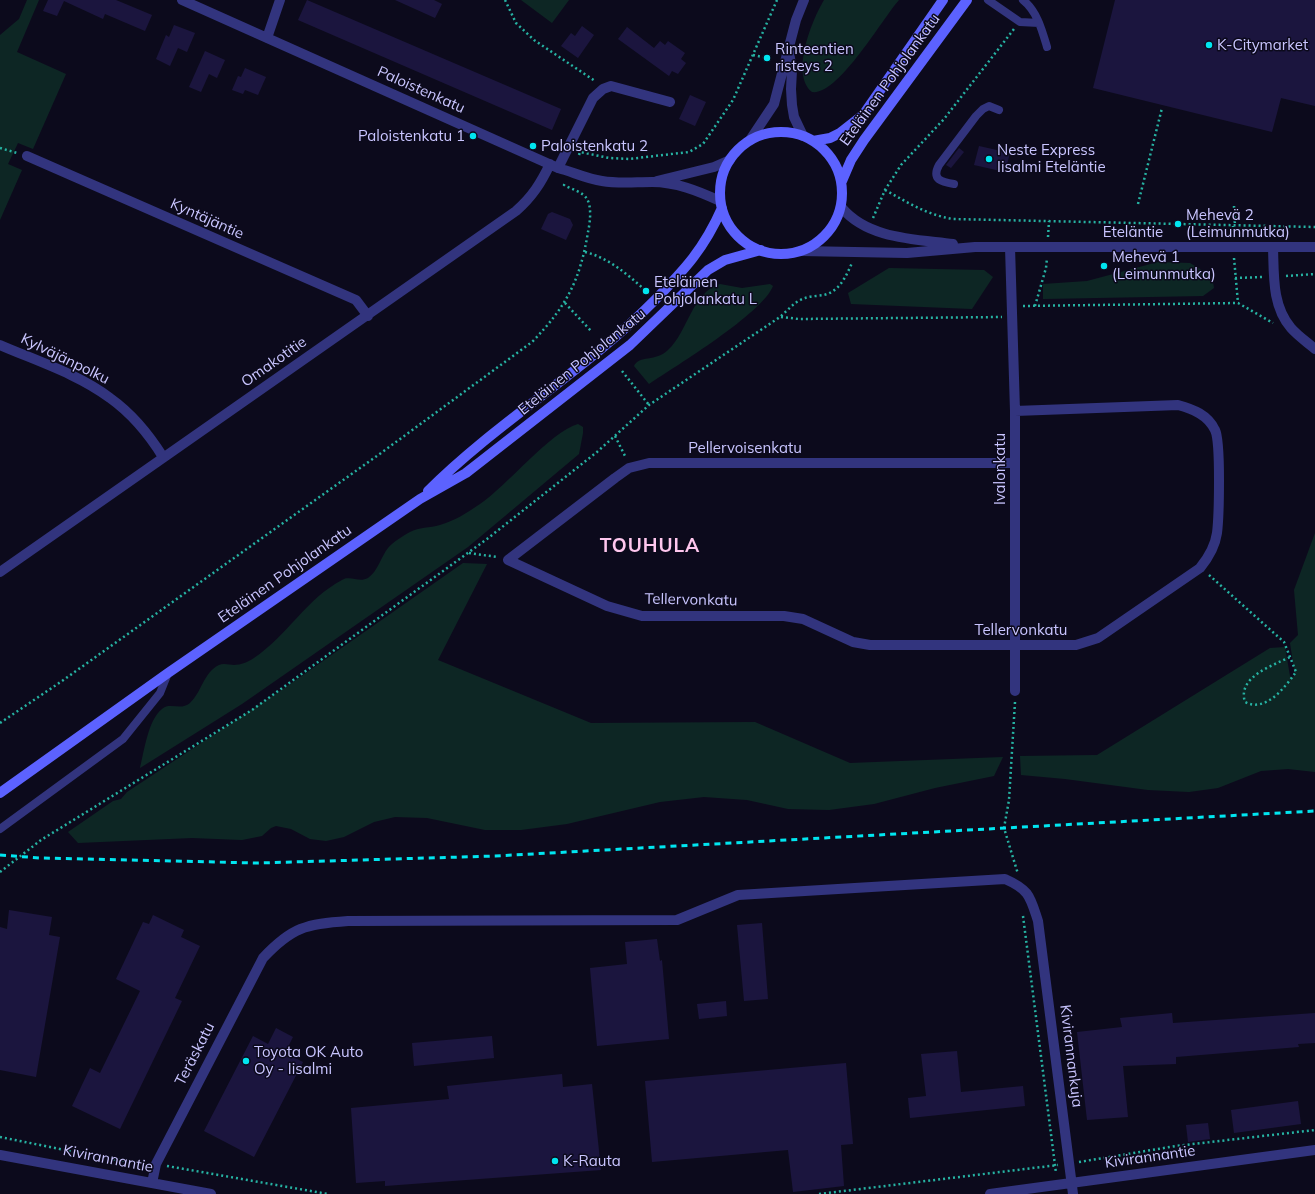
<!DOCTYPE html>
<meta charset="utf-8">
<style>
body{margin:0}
canvas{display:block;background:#0c0a1c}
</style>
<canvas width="1315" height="1194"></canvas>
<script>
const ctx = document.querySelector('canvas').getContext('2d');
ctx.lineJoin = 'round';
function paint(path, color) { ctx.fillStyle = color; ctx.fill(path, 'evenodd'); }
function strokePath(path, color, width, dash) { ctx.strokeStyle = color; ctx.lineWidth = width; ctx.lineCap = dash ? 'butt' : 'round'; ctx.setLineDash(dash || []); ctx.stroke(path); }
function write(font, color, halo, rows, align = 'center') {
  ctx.font = font + ' Mulish,sans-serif'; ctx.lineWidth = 3; ctx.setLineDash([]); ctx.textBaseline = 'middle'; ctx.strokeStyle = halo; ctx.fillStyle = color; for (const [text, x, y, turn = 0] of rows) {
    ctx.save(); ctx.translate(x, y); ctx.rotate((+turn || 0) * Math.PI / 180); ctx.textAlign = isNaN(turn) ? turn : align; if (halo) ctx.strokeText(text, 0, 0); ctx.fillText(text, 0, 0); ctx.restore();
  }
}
paint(new Path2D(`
 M 27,0 L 39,0 L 17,52 L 66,74 L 33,149 L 18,143 L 8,164 L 22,170 L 0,220 L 0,35 L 19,19 Z
 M 521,0 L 569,0 L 552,23 Z
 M 824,0 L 899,0 C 882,19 838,96 812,92 C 790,74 812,20 824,0 Z
 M 1158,262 L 1190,263 L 1212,276 L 1214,288 L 1203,296 L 1043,299 L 1043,284 L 1087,281 Z
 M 889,268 L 984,270 L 993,277 L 972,309 L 851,304 L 848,293 Z
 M 720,284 L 742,288 L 770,284 L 773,286 C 763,313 676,366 649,384 L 634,366 C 639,355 656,362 668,350 C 688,332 692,292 720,284 Z
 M 578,424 L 583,427 L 583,433 L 579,454 L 468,547 L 242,704 L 140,768 C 144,752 148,720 162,709 C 170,702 181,711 190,703 C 202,692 203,673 219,665 C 224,663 229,665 234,665 C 241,665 248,662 254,658 C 287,636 306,599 342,580 C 350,575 359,583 368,578 C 378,571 381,557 388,548 C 393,542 403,536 410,532 C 419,527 430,528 440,525 C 454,521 467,513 480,504 C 507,486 550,432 578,424 Z
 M 1315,533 L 1315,772 L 1288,769 L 1261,771 L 1218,788 L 1189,792 L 1148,790 L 1065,779 L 1021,775 L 1020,756 L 1097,755 L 1270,648 L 1285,647 L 1290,676 L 1292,677 L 1295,676 L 1290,643 L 1298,635 L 1294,590 Z
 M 463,563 L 487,564 L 438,660 L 591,723 L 755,722 L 850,763 L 1003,757 L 994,776 L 935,788 L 874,804 L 829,810 L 788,809 L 747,800 L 704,797 L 660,802 L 567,824 L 521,830 L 485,830 L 427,818 L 395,817 L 374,822 L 344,837 L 326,841 L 310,839 L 291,829 L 276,826 L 271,828 L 262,836 L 242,840 L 192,838 L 78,843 L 68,832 L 113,801 L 121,799 L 127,792 L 283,689 Z`), '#0d2624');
paint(new Path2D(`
 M 48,0 L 116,0 L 152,15 L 145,31 L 105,14 L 103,19 L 64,1 L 57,16 L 43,11 Z
 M 307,0 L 561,109 L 552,130 L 298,20 Z
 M 395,0 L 434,0 L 442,4 L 435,18 Z
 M 1115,0 L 1315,0 L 1315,106 L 1281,98 L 1272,132 L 1093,88 Z
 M 174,25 L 195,33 L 187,52 L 178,48 L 170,66 L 156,59 L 166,35 L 169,37 Z
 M 582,26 L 594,35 L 578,58 L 561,46 L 571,33 L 575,36 Z
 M 627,27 L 654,48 L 660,41 L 665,45 L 668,41 L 685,53 L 681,59 L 686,63 L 678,74 L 672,71 L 669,76 L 618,39 Z
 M 205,51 L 225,60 L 217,78 L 209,74 L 201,92 L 189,87 Z
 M 245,68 L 266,77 L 258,95 L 245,90 L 243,94 L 232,90 L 238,76 L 241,77 Z
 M 690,95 L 706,102 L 695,126 L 679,119 Z
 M 979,146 L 1010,153 L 1005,172 L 974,165 Z
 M 959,148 L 964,152 L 951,168 L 946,165 Z
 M 552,212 L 570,219 L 573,225 L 566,240 L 541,229 L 548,214 Z
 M 9,910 L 52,917 L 49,935 L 60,937 L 36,1077 L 0,1070 L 0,927 L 7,929 Z
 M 153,915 L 184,930 L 181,937 L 200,946 L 175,998 L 182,1001 L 120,1129 L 72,1106 L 90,1068 L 100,1073 L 140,991 L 116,979 L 143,922 L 149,924 Z
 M 762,923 L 768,999 L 744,1001 L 737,925 Z
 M 657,939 L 660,961 L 662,960 L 669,1039 L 597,1046 L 590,968 L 627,964 L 625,942 Z
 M 726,1001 L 727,1016 L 699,1019 L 697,1004 Z
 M 1172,1013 L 1173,1023 L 1315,1013 L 1315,1043 L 1298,1044 L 1299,1047 L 1176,1057 L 1176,1064 L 1123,1066 L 1128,1117 L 1087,1120 L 1077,1032 L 1122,1027 L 1120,1018 Z
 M 276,1028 L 293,1037 L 285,1053 L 303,1062 L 254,1157 L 204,1131 L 253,1036 L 268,1044 Z
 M 492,1036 L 494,1058 L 414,1066 L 412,1043 Z
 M 957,1051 L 961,1092 L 1023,1086 L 1025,1106 L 910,1118 L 908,1098 L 926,1096 L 921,1054 Z
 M 846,1063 L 853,1144 L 841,1145 L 844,1186 L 793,1192 L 788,1150 L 652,1162 L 645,1081 Z
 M 562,1074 L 563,1087 L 592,1084 L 601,1170 L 385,1186 L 385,1181 L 356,1183 L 351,1108 L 449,1099 L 447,1086 Z
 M 1298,1101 L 1301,1124 L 1234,1133 L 1231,1110 Z
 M 1208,1123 L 1210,1139 L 1188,1142 L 1186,1125 Z`), '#1b153e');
strokePath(new Path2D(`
 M 505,0 L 516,23 L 534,40 L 595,81
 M 753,55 L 767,58
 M 0,148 L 17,153
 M 579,155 L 580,152 L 609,158 L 629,159 L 689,152 L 703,144 L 733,100 L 777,0
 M 885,190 C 907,202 927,215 953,219 L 1315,227
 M 1138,204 L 1162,108
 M 1234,206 L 1235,226
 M 873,218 L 885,190 L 901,165 L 944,119 L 1014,29
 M 1048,237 L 1049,221
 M 1233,237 L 1233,226
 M 585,252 C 609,258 627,274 646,291
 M 1234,258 L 1238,303
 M 1286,276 L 1315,274
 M 1235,278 L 1263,277
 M 565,303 L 592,332
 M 1023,306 L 1238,303 L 1273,323
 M 1035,306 L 1046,268 L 1047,258
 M 781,317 L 799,319 L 1002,317
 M 622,371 L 649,405
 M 615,436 L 626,458
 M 469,553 L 497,557
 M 1209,575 L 1284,642 L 1296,672 C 1285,687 1266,713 1245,702 C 1237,677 1272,666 1290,657
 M 1015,702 L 1009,800 L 1004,828 L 1018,874
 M 0,723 L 62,681 L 381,453 L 532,342 C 566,307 580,281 588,232 C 590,223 592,207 587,199 C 583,192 571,189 564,185 L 566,182
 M 0,872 L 41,840 L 252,710 L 487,539 L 597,452 L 649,405 L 780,317 C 788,310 795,301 805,298 C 811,296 818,296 824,295 C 840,291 846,276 852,263
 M 1023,916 L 1056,1173
 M 0,1137 L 110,1159 L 146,1163
 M 1079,1162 L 1176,1146 L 1315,1130
 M 167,1166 L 328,1194
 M 819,1194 L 1058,1165`), '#26b2a2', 2.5, [2, 3]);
strokePath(new Path2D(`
 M 988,0 L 1020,22 L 1039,23
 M 1023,0 C 1037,11 1042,30 1047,47
 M 954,184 C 942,182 931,180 939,165 L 976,116 L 983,109 L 989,106 L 999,110
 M 0,829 L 123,739 L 160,693 L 168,673`), '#32347e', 8);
strokePath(new Path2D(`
 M 182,0 L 558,168 C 573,172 587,179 602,181 C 619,184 635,182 652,182 C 676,182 698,191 720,201
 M 267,38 L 280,0
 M 789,52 L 792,70 L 791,89 L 792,105 L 794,117 L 803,136
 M 750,140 L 774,104 L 796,20 L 804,0
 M 27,156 L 356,300 L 368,316
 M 558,168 L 593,98 L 603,89 L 611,86 L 670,102
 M 657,181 L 714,167 L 730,160
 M 1010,247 L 1015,411 L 1015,691
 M 1273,247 C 1274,276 1272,306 1291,328 C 1298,336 1307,342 1315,349
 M 0,345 C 37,361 78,374 110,398 C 131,413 150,436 163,457
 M 1015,463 L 649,463 L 629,468 L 615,478 L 508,560 L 607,606 L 642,616 L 784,616 L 803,619 L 853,642 L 870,645 L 1076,645 L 1098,638 L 1200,568 C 1209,557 1215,547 1217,533 C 1219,517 1221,442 1215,430 C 1208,415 1193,409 1178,405 L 1015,411
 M 0,572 L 516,211 C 532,197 541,183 550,164
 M 0,1155 L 211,1194
 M 152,1183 L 156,1164 L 263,958 C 292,927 306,924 348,921 L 677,920 L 738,895 L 1005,879 C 1030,890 1030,897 1038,921 L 1073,1194
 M 990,1194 L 1315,1150`), '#32347e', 10);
strokePath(new Path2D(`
 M 842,208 C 868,239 915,239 953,244
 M 801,251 L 907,253 L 975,247 L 1315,247`), '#32347e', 10);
strokePath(new Path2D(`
 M720 193a61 61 0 1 1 122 0a61 61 0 1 1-122 0Z
 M 813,141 L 830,138 L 840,133 L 863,115 L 943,0
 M 842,181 L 851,160 L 864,140 L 967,0
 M 428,491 C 498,421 585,371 655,300 C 685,269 704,249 722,208
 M 0,793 L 168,673 L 420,499 L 466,473 L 630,345 L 708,270 L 725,260 L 761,250`), '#5c62ff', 10);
strokePath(new Path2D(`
 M 0,855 L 40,858 L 258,863 L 495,856 L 1315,811`), '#00e6f0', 3, [6, 5]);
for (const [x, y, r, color] of [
 [1209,45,4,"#00e6f0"],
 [767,58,4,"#00e6f0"],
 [473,136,4,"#00e6f0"],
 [533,146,4,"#00e6f0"],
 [989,159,4,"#00e6f0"],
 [1178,224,4,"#00e6f0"],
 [1104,266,4,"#00e6f0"],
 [646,291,4,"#00e6f0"],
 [246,1061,4,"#00e6f0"],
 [555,1161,4,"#00e6f0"]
]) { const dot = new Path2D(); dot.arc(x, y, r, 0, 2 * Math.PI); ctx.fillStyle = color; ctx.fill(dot); strokePath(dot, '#0c0a1c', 1.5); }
write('15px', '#c9c5ff', '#0c0a1c', [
 ["K-Citymarket",1217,45],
 ["Rinteentien",775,49],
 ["risteys 2",775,66],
 ["Paloistenkatu 1",465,136,"right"],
 ["Paloistenkatu 2",541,146],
 ["Neste Express",997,150],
 ["Iisalmi Eteläntie",997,167],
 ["Mehevä 2",1186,215],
 ["(Leimunmutka)",1186,232],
 ["Mehevä 1",1112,257],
 ["(Leimunmutka)",1112,274],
 ["Eteläinen",654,282],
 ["Pohjolankatu L",654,299],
 ["Toyota OK Auto",254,1052],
 ["Oy - Iisalmi",254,1069],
 ["K-Rauta",563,1161]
], 'left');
write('15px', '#c9c5ff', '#0c0a1c', [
 ["Eteläinen Pohjolankatu",890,80,-54],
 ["Paloistenkatu",421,90,24],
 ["Kyntäjäntie",207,219,24],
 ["Eteläntie",1133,232],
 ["Kylväjänpolku",65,359,26],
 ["Omakotitie",274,362,-35],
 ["Eteläinen Pohjolankatu",582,362,-39],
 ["Pellervoisenkatu",745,448],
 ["Ivalonkatu",1000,469,-90],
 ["Eteläinen Pohjolankatu",285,574,-35],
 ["Tellervonkatu",691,600,1],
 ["Tellervonkatu",1021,630],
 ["Teräskatu",195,1054,-63],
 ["Kivirannankuja",1071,1056,83],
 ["Kivirannantie",1150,1157,-8],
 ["Kivirannantie",108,1159,11]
]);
ctx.letterSpacing = '1px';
write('bold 19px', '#ffc7ee', '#0c0a1c', [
 ["TOUHULA",650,546]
]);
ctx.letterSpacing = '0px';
</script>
